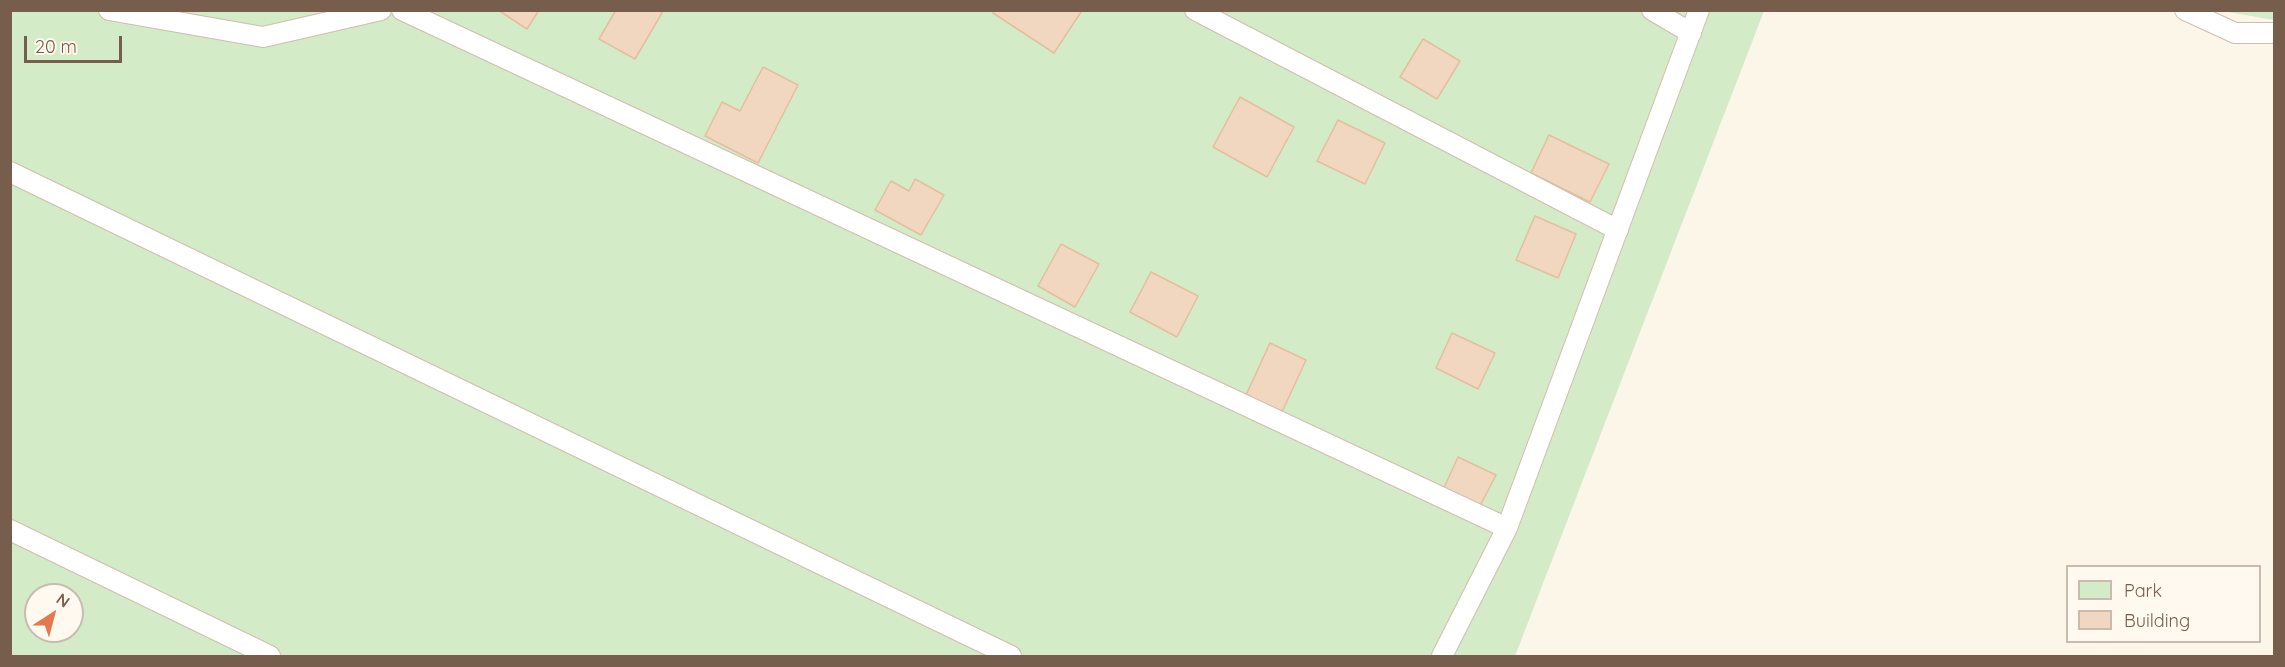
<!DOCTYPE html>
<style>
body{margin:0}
#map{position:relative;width:2285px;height:667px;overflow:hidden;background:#fcf6e8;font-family:Quicksand,sans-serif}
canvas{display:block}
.frame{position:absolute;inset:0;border:12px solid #775e4c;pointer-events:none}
.legend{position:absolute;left:2066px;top:565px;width:195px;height:78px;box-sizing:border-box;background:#fff9ef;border:2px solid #c9bbae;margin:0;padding:8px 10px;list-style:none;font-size:18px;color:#775e4c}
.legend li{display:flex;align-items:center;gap:12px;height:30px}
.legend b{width:30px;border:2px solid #c9bbae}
.north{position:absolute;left:24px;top:583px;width:60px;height:60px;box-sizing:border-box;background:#fff9ef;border:2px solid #c9bbae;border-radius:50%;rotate:36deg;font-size:16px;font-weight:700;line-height:24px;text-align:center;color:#775e4c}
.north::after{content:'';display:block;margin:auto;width:21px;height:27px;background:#e5794e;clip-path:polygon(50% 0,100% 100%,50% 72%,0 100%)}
.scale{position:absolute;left:24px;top:36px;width:98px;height:27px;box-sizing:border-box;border:3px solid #775e4c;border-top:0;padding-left:8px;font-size:18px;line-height:21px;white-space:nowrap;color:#775e4c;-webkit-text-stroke:4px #fff9ef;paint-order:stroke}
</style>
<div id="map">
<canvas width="2285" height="667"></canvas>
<div class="frame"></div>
<ul class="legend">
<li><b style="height:16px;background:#d3ebc6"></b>Park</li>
<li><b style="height:16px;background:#f2d7c0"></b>Building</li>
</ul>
<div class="north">N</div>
<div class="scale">20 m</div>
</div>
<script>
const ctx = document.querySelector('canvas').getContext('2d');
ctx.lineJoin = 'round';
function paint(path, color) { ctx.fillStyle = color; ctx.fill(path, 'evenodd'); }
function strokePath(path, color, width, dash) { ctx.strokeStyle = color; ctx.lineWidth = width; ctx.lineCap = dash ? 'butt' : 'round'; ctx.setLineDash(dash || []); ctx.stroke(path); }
paint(new Path2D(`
 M 10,11 L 1764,11 L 1515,656 L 11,656 ZM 36,595 L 72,595 L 72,631 L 36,631 Z
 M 2222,11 L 2274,11 L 2274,20 Z`), '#d3ebc6');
const building = new Path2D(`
 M 498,10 L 539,10 L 527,29 Z
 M 616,10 L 658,10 L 662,13 L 635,59 L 599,39 Z
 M 994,10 L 1080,10 L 1081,12 L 1054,53 L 993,13 Z
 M 1423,39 L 1460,61 L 1437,99 L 1400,77 Z
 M 763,67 L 798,85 L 758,163 L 705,136 L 722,102 L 740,111 Z
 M 1240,97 L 1294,127 L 1267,177 L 1213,147 Z
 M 1338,120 L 1385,143 L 1365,184 L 1317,161 Z
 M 1549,135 L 1609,164 L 1590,202 L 1531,173 Z
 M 915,179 L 944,195 L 921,235 L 875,210 L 891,181 L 909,191 Z
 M 1535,216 L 1576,234 L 1558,278 L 1516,260 Z
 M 1061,244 L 1099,264 L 1075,307 L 1038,286 Z
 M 1151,272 L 1198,296 L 1177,337 L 1130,312 Z
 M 1452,333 L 1495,353 L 1478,389 L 1436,368 Z
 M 1270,343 L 1306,360 L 1282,412 L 1246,395 Z
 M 1458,457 L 1496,475 L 1479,508 L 1443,490 Z`);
paint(building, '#f2d7c0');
strokePath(building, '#e4bea0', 1.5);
const lane = new Path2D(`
 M 109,10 L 263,37 L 381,10
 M 402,10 L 1507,528
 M 1195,10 L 1618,230
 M 1652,10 L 1691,33
 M 2185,10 L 2235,33 L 2274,33
 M 10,172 L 1011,656
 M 10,530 L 270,656
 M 1442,656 L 1507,528 L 1699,10`);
strokePath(lane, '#cfbeae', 22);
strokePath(lane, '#fff', 20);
</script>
